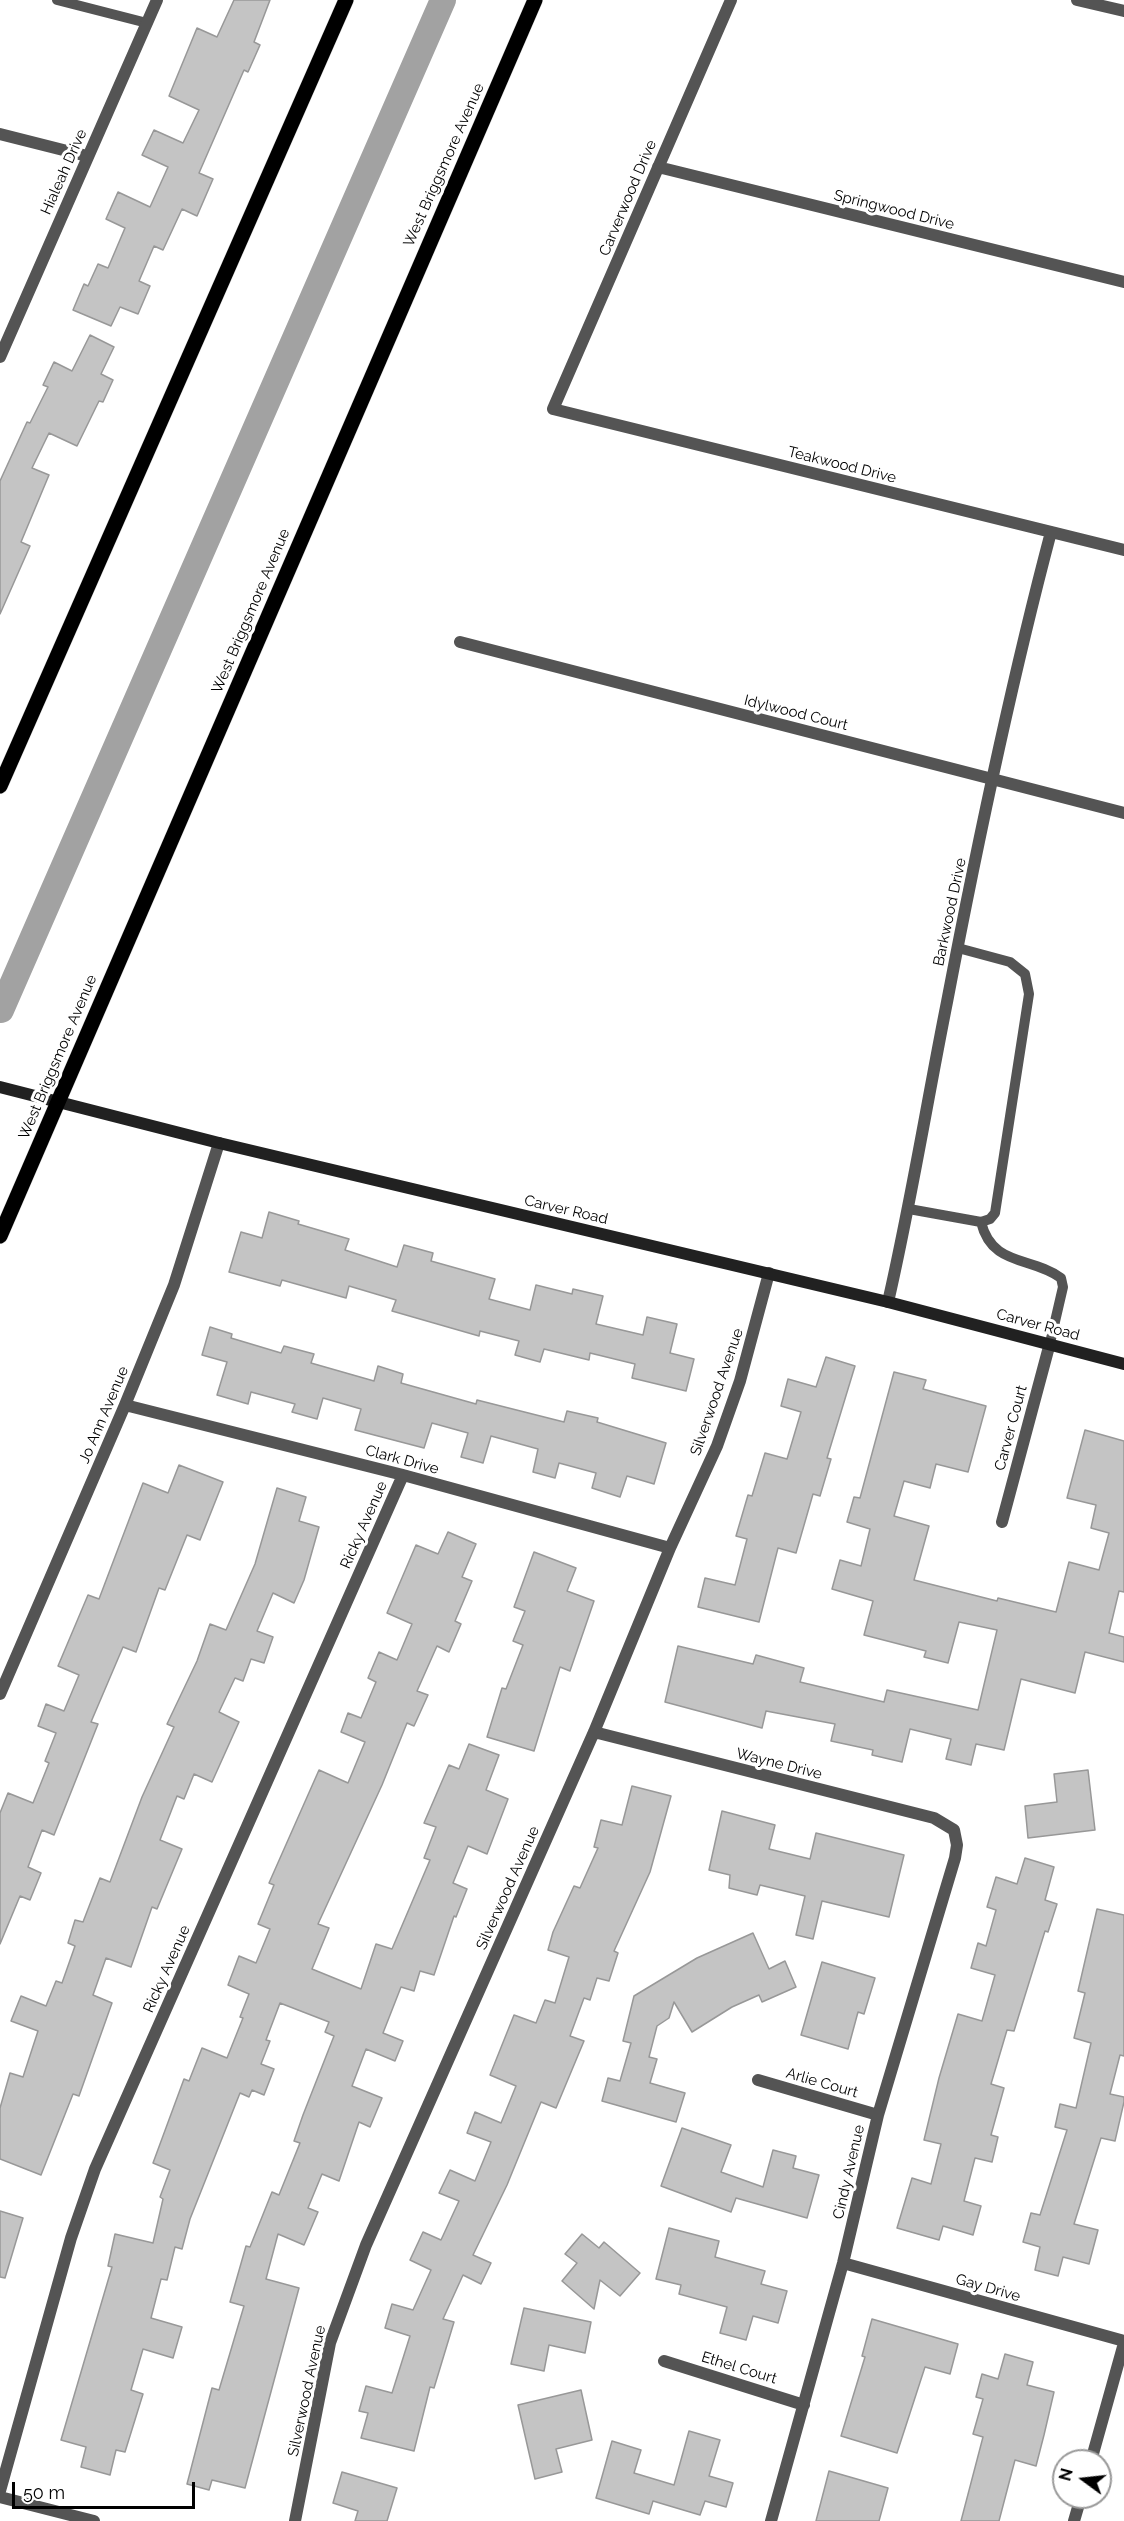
<!DOCTYPE html>
<style>
body{margin:0}
#map{position:relative;width:1124px;height:2521px;overflow:hidden;background:#fff;font-family:Raleway,sans-serif}
canvas{display:block}
.north{position:absolute;left:1052px;top:2449px;width:60px;height:60px;box-sizing:border-box;background:#fff;border:2px solid #999;border-radius:50%;rotate:285deg;font-size:16px;font-weight:700;line-height:24px;text-align:center;color:#000}
.north::after{content:'';display:block;margin:auto;width:21px;height:27px;background:#000;clip-path:polygon(50% 0,100% 100%,50% 72%,0 100%)}
.scale{position:absolute;left:12px;top:2482px;width:183px;height:27px;box-sizing:border-box;border:3px solid #000;border-top:0;padding-left:8px;font-size:18px;line-height:21px;white-space:nowrap;color:#000;-webkit-text-stroke:4px #fff;paint-order:stroke}
</style>
<div id="map">
<canvas width="1124" height="2521"></canvas>
<div class="north">N</div>
<div class="scale">50 m</div>
</div>
<script>
const ctx = document.querySelector('canvas').getContext('2d');
ctx.lineJoin = 'round';
function strokePath(path, color, width, dash) { ctx.strokeStyle = color; ctx.lineWidth = width; ctx.lineCap = dash ? 'butt' : 'round'; ctx.setLineDash(dash || []); ctx.stroke(path); }
function paint(path, color) { ctx.fillStyle = color; ctx.fill(path, 'evenodd'); }
function write(font, color, halo, rows, align = 'center') {
  ctx.font = font + ' Raleway,sans-serif'; ctx.lineWidth = 6; ctx.setLineDash([]); ctx.textBaseline = 'middle'; ctx.strokeStyle = halo; ctx.fillStyle = color; for (const [text, x, y, turn = 0] of rows) {
    ctx.save(); ctx.translate(x, y); ctx.rotate((+turn || 0) * Math.PI / 180); ctx.textAlign = isNaN(turn) ? turn : align; if (halo) ctx.strokeText(text, 0, 0); ctx.fillText(text, 0, 0); ctx.restore();
  }
}
strokePath(new Path2D(`
 M 1,1010 L 443,0`), '#a2a2a2', 26);
const building = new Path2D(`
 M 234,0 L 270,0 L 254,42 L 260,45 L 248,72 L 244,70 L 199,173 L 213,179 L 197,216 L 182,209 L 163,250 L 154,246 L 139,281 L 150,286 L 138,314 L 120,307 L 111,326 L 73,310 L 84,284 L 88,286 L 98,264 L 108,268 L 125,228 L 106,219 L 118,192 L 150,207 L 168,167 L 142,155 L 154,130 L 183,143 L 199,110 L 169,96 L 197,28 L 217,37 Z
 M 90,335 L 114,347 L 101,374 L 113,380 L 103,402 L 99,401 L 77,446 L 49,433 L 32,468 L 49,475 L 21,542 L 30,546 L 0,614 L 0,481 L 27,422 L 30,423 L 48,387 L 43,385 L 54,362 L 72,371 Z
 M 269,1212 L 299,1221 L 298,1224 L 349,1239 L 345,1250 L 397,1267 L 404,1245 L 433,1253 L 431,1261 L 495,1279 L 489,1299 L 530,1310 L 536,1285 L 572,1294 L 573,1289 L 603,1296 L 596,1324 L 643,1335 L 647,1317 L 677,1324 L 670,1353 L 694,1359 L 686,1391 L 632,1378 L 635,1364 L 590,1353 L 589,1360 L 544,1349 L 540,1362 L 515,1355 L 519,1341 L 480,1331 L 479,1336 L 392,1311 L 396,1300 L 349,1286 L 346,1298 L 282,1280 L 280,1286 L 229,1272 L 241,1232 L 262,1238 Z
 M 210,1327 L 232,1334 L 231,1338 L 281,1353 L 284,1346 L 314,1354 L 311,1363 L 374,1381 L 378,1366 L 403,1374 L 401,1383 L 476,1404 L 477,1400 L 564,1422 L 567,1411 L 598,1418 L 597,1422 L 666,1443 L 654,1484 L 627,1476 L 620,1497 L 592,1488 L 596,1473 L 559,1463 L 555,1478 L 533,1472 L 538,1449 L 491,1436 L 483,1463 L 461,1457 L 468,1433 L 432,1423 L 424,1448 L 355,1430 L 361,1409 L 323,1398 L 317,1419 L 292,1412 L 295,1404 L 251,1392 L 248,1404 L 217,1395 L 227,1362 L 202,1355 Z
 M 826,1357 L 855,1366 L 827,1458 L 831,1459 L 820,1496 L 813,1494 L 796,1553 L 778,1548 L 759,1622 L 698,1607 L 705,1578 L 735,1585 L 747,1539 L 736,1536 L 748,1495 L 752,1496 L 765,1453 L 787,1459 L 801,1412 L 781,1406 L 788,1379 L 816,1387 Z
 M 894,1372 L 926,1380 L 923,1389 L 986,1406 L 968,1472 L 936,1464 L 930,1488 L 904,1481 L 894,1516 L 929,1526 L 914,1580 L 997,1601 L 998,1598 L 1056,1612 L 1069,1562 L 1099,1570 L 1109,1533 L 1091,1528 L 1096,1505 L 1067,1498 L 1085,1430 L 1124,1441 L 1124,1592 L 1119,1591 L 1109,1633 L 1124,1637 L 1124,1662 L 1085,1652 L 1075,1693 L 1021,1679 L 1004,1750 L 976,1744 L 971,1765 L 946,1759 L 951,1739 L 910,1729 L 902,1762 L 872,1755 L 873,1750 L 831,1741 L 835,1724 L 766,1711 L 762,1728 L 665,1702 L 678,1646 L 753,1664 L 756,1655 L 804,1668 L 800,1682 L 884,1702 L 887,1690 L 978,1710 L 997,1630 L 959,1622 L 948,1663 L 924,1657 L 926,1651 L 864,1635 L 873,1601 L 832,1589 L 840,1560 L 861,1566 L 870,1529 L 847,1522 L 854,1497 L 860,1498 Z
 M 179,1465 L 223,1482 L 200,1540 L 187,1535 L 165,1590 L 159,1588 L 136,1652 L 123,1647 L 91,1722 L 98,1724 L 54,1835 L 42,1830 L 28,1867 L 41,1873 L 30,1900 L 20,1896 L 0,1944 L 0,1813 L 8,1793 L 33,1803 L 49,1763 L 45,1761 L 56,1733 L 38,1726 L 46,1704 L 64,1711 L 79,1675 L 58,1666 L 88,1595 L 99,1599 L 143,1483 L 168,1493 Z
 M 277,1488 L 306,1497 L 299,1521 L 319,1527 L 304,1580 L 294,1603 L 273,1593 L 257,1631 L 273,1637 L 264,1663 L 251,1659 L 243,1681 L 235,1678 L 219,1712 L 239,1722 L 212,1782 L 194,1774 L 184,1799 L 177,1796 L 160,1840 L 182,1849 L 157,1909 L 152,1907 L 131,1967 L 106,1958 L 93,1995 L 112,2003 L 79,2096 L 73,2094 L 41,2175 L 0,2159 L 0,2108 L 10,2073 L 23,2077 L 38,2031 L 11,2021 L 21,1996 L 46,2006 L 56,1981 L 62,1983 L 75,1946 L 68,1943 L 75,1920 L 83,1922 L 100,1878 L 110,1882 L 142,1797 L 174,1727 L 167,1724 L 197,1661 L 210,1624 L 226,1630 L 255,1564 Z
 M 448,1532 L 476,1544 L 462,1577 L 472,1581 L 455,1621 L 461,1624 L 449,1652 L 437,1646 L 417,1691 L 428,1695 L 414,1726 L 407,1723 L 382,1785 L 318,1924 L 329,1928 L 312,1969 L 361,1989 L 376,1944 L 392,1949 L 430,1860 L 424,1858 L 436,1827 L 424,1823 L 449,1765 L 459,1769 L 469,1744 L 499,1755 L 486,1790 L 508,1799 L 487,1854 L 468,1846 L 453,1883 L 467,1889 L 456,1917 L 454,1916 L 434,1975 L 420,1971 L 414,1991 L 401,1987 L 383,2033 L 403,2041 L 395,2061 L 366,2049 L 352,2086 L 382,2098 L 370,2127 L 359,2122 L 339,2181 L 322,2174 L 308,2208 L 318,2212 L 304,2245 L 278,2234 L 266,2279 L 299,2288 L 245,2488 L 212,2480 L 209,2490 L 187,2484 L 212,2388 L 219,2390 L 244,2306 L 230,2302 L 246,2246 L 250,2247 L 272,2192 L 279,2195 L 300,2143 L 294,2141 L 303,2115 L 334,2036 L 325,2032 L 329,2022 L 280,2003 L 266,2040 L 270,2041 L 261,2064 L 274,2069 L 264,2095 L 252,2090 L 249,2097 L 240,2093 L 190,2219 L 182,2249 L 175,2247 L 167,2280 L 161,2279 L 151,2318 L 182,2327 L 173,2358 L 143,2349 L 131,2390 L 143,2394 L 125,2452 L 116,2450 L 110,2475 L 81,2467 L 86,2447 L 61,2440 L 112,2267 L 108,2266 L 115,2234 L 153,2243 L 163,2199 L 160,2197 L 170,2170 L 153,2163 L 184,2079 L 189,2081 L 202,2048 L 227,2058 L 243,2018 L 240,2017 L 249,1994 L 228,1985 L 239,1956 L 256,1963 L 270,1929 L 258,1924 L 274,1885 L 269,1883 L 319,1770 L 348,1783 L 365,1742 L 341,1732 L 348,1713 L 361,1718 L 376,1682 L 368,1678 L 379,1652 L 397,1660 L 412,1624 L 387,1613 L 416,1545 L 438,1554 Z
 M 534,1552 L 576,1568 L 567,1591 L 594,1601 L 570,1671 L 560,1667 L 534,1751 L 487,1737 L 502,1688 L 506,1689 L 523,1645 L 513,1641 L 525,1611 L 514,1607 Z
 M 1088,1770 L 1095,1830 L 1028,1838 L 1025,1806 L 1057,1802 L 1054,1774 Z
 M 632,1786 L 671,1796 L 650,1872 L 614,1951 L 618,1953 L 609,1981 L 597,1978 L 590,2000 L 584,1998 L 570,2036 L 584,2041 L 556,2108 L 541,2102 L 507,2185 L 473,2255 L 491,2263 L 481,2284 L 463,2275 L 443,2319 L 454,2322 L 434,2388 L 430,2387 L 414,2451 L 361,2438 L 368,2413 L 359,2411 L 366,2386 L 392,2393 L 410,2336 L 385,2328 L 392,2304 L 413,2310 L 431,2270 L 410,2260 L 423,2232 L 441,2240 L 459,2201 L 439,2193 L 450,2170 L 475,2181 L 491,2142 L 467,2133 L 475,2112 L 501,2123 L 516,2086 L 490,2075 L 514,2015 L 536,2023 L 545,2000 L 555,2003 L 569,1957 L 548,1950 L 553,1932 L 574,1886 L 580,1888 L 598,1848 L 594,1847 L 601,1820 L 622,1825 Z
 M 722,1811 L 775,1825 L 769,1849 L 810,1859 L 816,1833 L 904,1855 L 889,1917 L 822,1901 L 813,1939 L 796,1935 L 805,1896 L 760,1885 L 757,1895 L 729,1888 L 730,1875 L 709,1870 Z
 M 1025,1858 L 1054,1867 L 1045,1900 L 1057,1904 L 1048,1932 L 1045,1931 L 1014,2031 L 1007,2030 L 991,2084 L 1004,2088 L 991,2135 L 998,2137 L 992,2162 L 975,2158 L 964,2201 L 981,2206 L 973,2235 L 943,2226 L 939,2240 L 897,2228 L 912,2178 L 931,2184 L 941,2144 L 924,2140 L 939,2078 L 958,2014 L 982,2021 L 995,1975 L 971,1968 L 978,1943 L 986,1946 L 996,1910 L 987,1907 L 996,1877 L 1017,1884 Z
 M 1097,1909 L 1124,1915 L 1124,2056 L 1120,2055 L 1110,2094 L 1124,2097 L 1124,2102 L 1115,2141 L 1101,2138 L 1074,2224 L 1098,2230 L 1089,2264 L 1063,2257 L 1058,2276 L 1035,2270 L 1040,2247 L 1023,2242 L 1031,2213 L 1040,2215 L 1067,2130 L 1055,2127 L 1060,2104 L 1076,2108 L 1091,2043 L 1074,2038 L 1085,1993 L 1078,1991 Z
 M 753,1933 L 769,1969 L 785,1961 L 796,1987 L 762,2002 L 759,1995 L 732,2007 L 692,2032 L 674,2002 L 669,2018 L 657,2026 L 649,2057 L 657,2059 L 650,2083 L 685,2093 L 676,2122 L 602,2101 L 608,2078 L 620,2081 L 631,2043 L 623,2041 L 634,1996 L 697,1958 Z
 M 822,1962 L 875,1978 L 864,2014 L 858,2012 L 848,2049 L 801,2035 Z
 M 682,2128 L 731,2145 L 721,2172 L 763,2187 L 773,2150 L 796,2156 L 793,2168 L 819,2175 L 807,2218 L 736,2198 L 731,2212 L 661,2186 Z
 M 0,2211 L 23,2218 L 5,2278 L 0,2277 Z
 M 669,2228 L 719,2241 L 715,2257 L 765,2271 L 761,2284 L 787,2291 L 778,2323 L 753,2316 L 746,2340 L 720,2333 L 727,2307 L 679,2294 L 681,2285 L 656,2279 Z
 M 582,2234 L 599,2248 L 604,2242 L 640,2273 L 620,2296 L 600,2280 L 594,2309 L 562,2281 L 577,2263 L 565,2254 Z
 M 524,2308 L 591,2322 L 585,2353 L 549,2345 L 544,2371 L 511,2364 Z
 M 872,2319 L 958,2344 L 950,2374 L 925,2367 L 897,2453 L 841,2436 L 865,2357 L 862,2356 Z
 M 1005,2354 L 1033,2362 L 1027,2385 L 1054,2392 L 1044,2435 L 1036,2466 L 1015,2460 L 999,2521 L 961,2521 L 983,2437 L 973,2434 L 983,2399 L 976,2397 L 982,2374 L 998,2379 Z
 M 581,2390 L 592,2440 L 556,2449 L 562,2472 L 535,2479 L 518,2405 Z
 M 689,2431 L 720,2440 L 709,2476 L 733,2483 L 726,2507 L 705,2501 L 700,2515 L 653,2501 L 649,2514 L 596,2498 L 612,2441 L 641,2450 L 634,2473 L 674,2485 Z
 M 829,2471 L 888,2488 L 879,2521 L 816,2521 Z
 M 342,2472 L 397,2488 L 387,2521 L 355,2521 L 358,2511 L 333,2503 Z`);
paint(building, '#c4c4c4');
strokePath(building, '#989898', 1.5);
const primary = new Path2D(`
 M 0,786 L 346,0
 M 0,1236 L 535,0`);
strokePath(primary, '#dbdbdb', 16);
strokePath(new Path2D(`
 M 57,0 L 147,23
 M 909,1209 L 981,1222 L 990,1219 L 995,1213 L 1029,994 L 1025,974 L 1010,962 L 958,948
 M 981,1222 C 992,1267 1031,1256 1061,1278 L 1063,1287 L 1050,1343`), '#545454', 10);
strokePath(new Path2D(`
 M 731,0 L 553,409 L 1124,550
 M 1077,0 L 1124,11
 M 0,134 L 87,156
 M 658,167 L 1124,282
 M 0,357 L 157,0
 M 460,642 L 1124,813
 M 888,1302 C 911,1202 927,1102 947,1002 C 977,845 1010,687 1051,532
 M 125,1405 L 403,1475 L 670,1548
 M 1002,1522 L 1050,1343
 M 0,1694 L 125,1405 L 174,1285 L 219,1143
 M 594,1732 L 934,1818 L 954,1830 L 957,1845 L 955,1858 L 878,2115 L 843,2263 L 771,2521
 M 758,2080 L 878,2115
 M 843,2263 L 1124,2341
 M 664,2361 L 804,2405
 M 1091,2461 L 1124,2343
 M 0,2491 L 71,2238 L 95,2169 L 403,1475
 M 0,2497 L 94,2521
 M 295,2521 L 330,2343 L 366,2245 L 594,1732 L 670,1548 L 717,1446 L 740,1381 L 769,1273
 M 1074,2521 L 1081,2497`), '#545454', 12);
strokePath(new Path2D(`
 M 0,1087 L 219,1143 L 888,1302 L 1124,1364`), '#212121', 12);
strokePath(primary, '#000', 15);
write('15px', '#000', '#fff', [
 ["West Briggsmore Avenue",444,165,-66],
 ["Hialeah Drive",64,172,-66],
 ["Carverwood Drive",628,198,-67],
 ["Springwood Drive",894,210,14],
 ["Teakwood Drive",842,465,14],
 ["West Briggsmore Avenue",251,611,-67],
 ["Idylwood Court",796,713,14],
 ["Barkwood Drive",950,912,-78],
 ["West Briggsmore Avenue",58,1057,-67],
 ["Carver Road",566,1210,13],
 ["Carver Road",1038,1325,15],
 ["Silverwood Avenue",717,1392,-71],
 ["Jo Ann Avenue",104,1415,-67],
 ["Carver Court",1011,1428,-75],
 ["Clark Drive",402,1460,15],
 ["Ricky Avenue",364,1525,-66],
 ["Wayne Drive",779,1764,14],
 ["Silverwood Avenue",508,1888,-66],
 ["Ricky Avenue",167,1969,-66],
 ["Arlie Court",822,2083,16],
 ["Cindy Avenue",849,2172,-77],
 ["Gay Drive",988,2288,16],
 ["Ethel Court",739,2368,17],
 ["Silverwood Avenue",307,2391,-78]
]);
</script>
